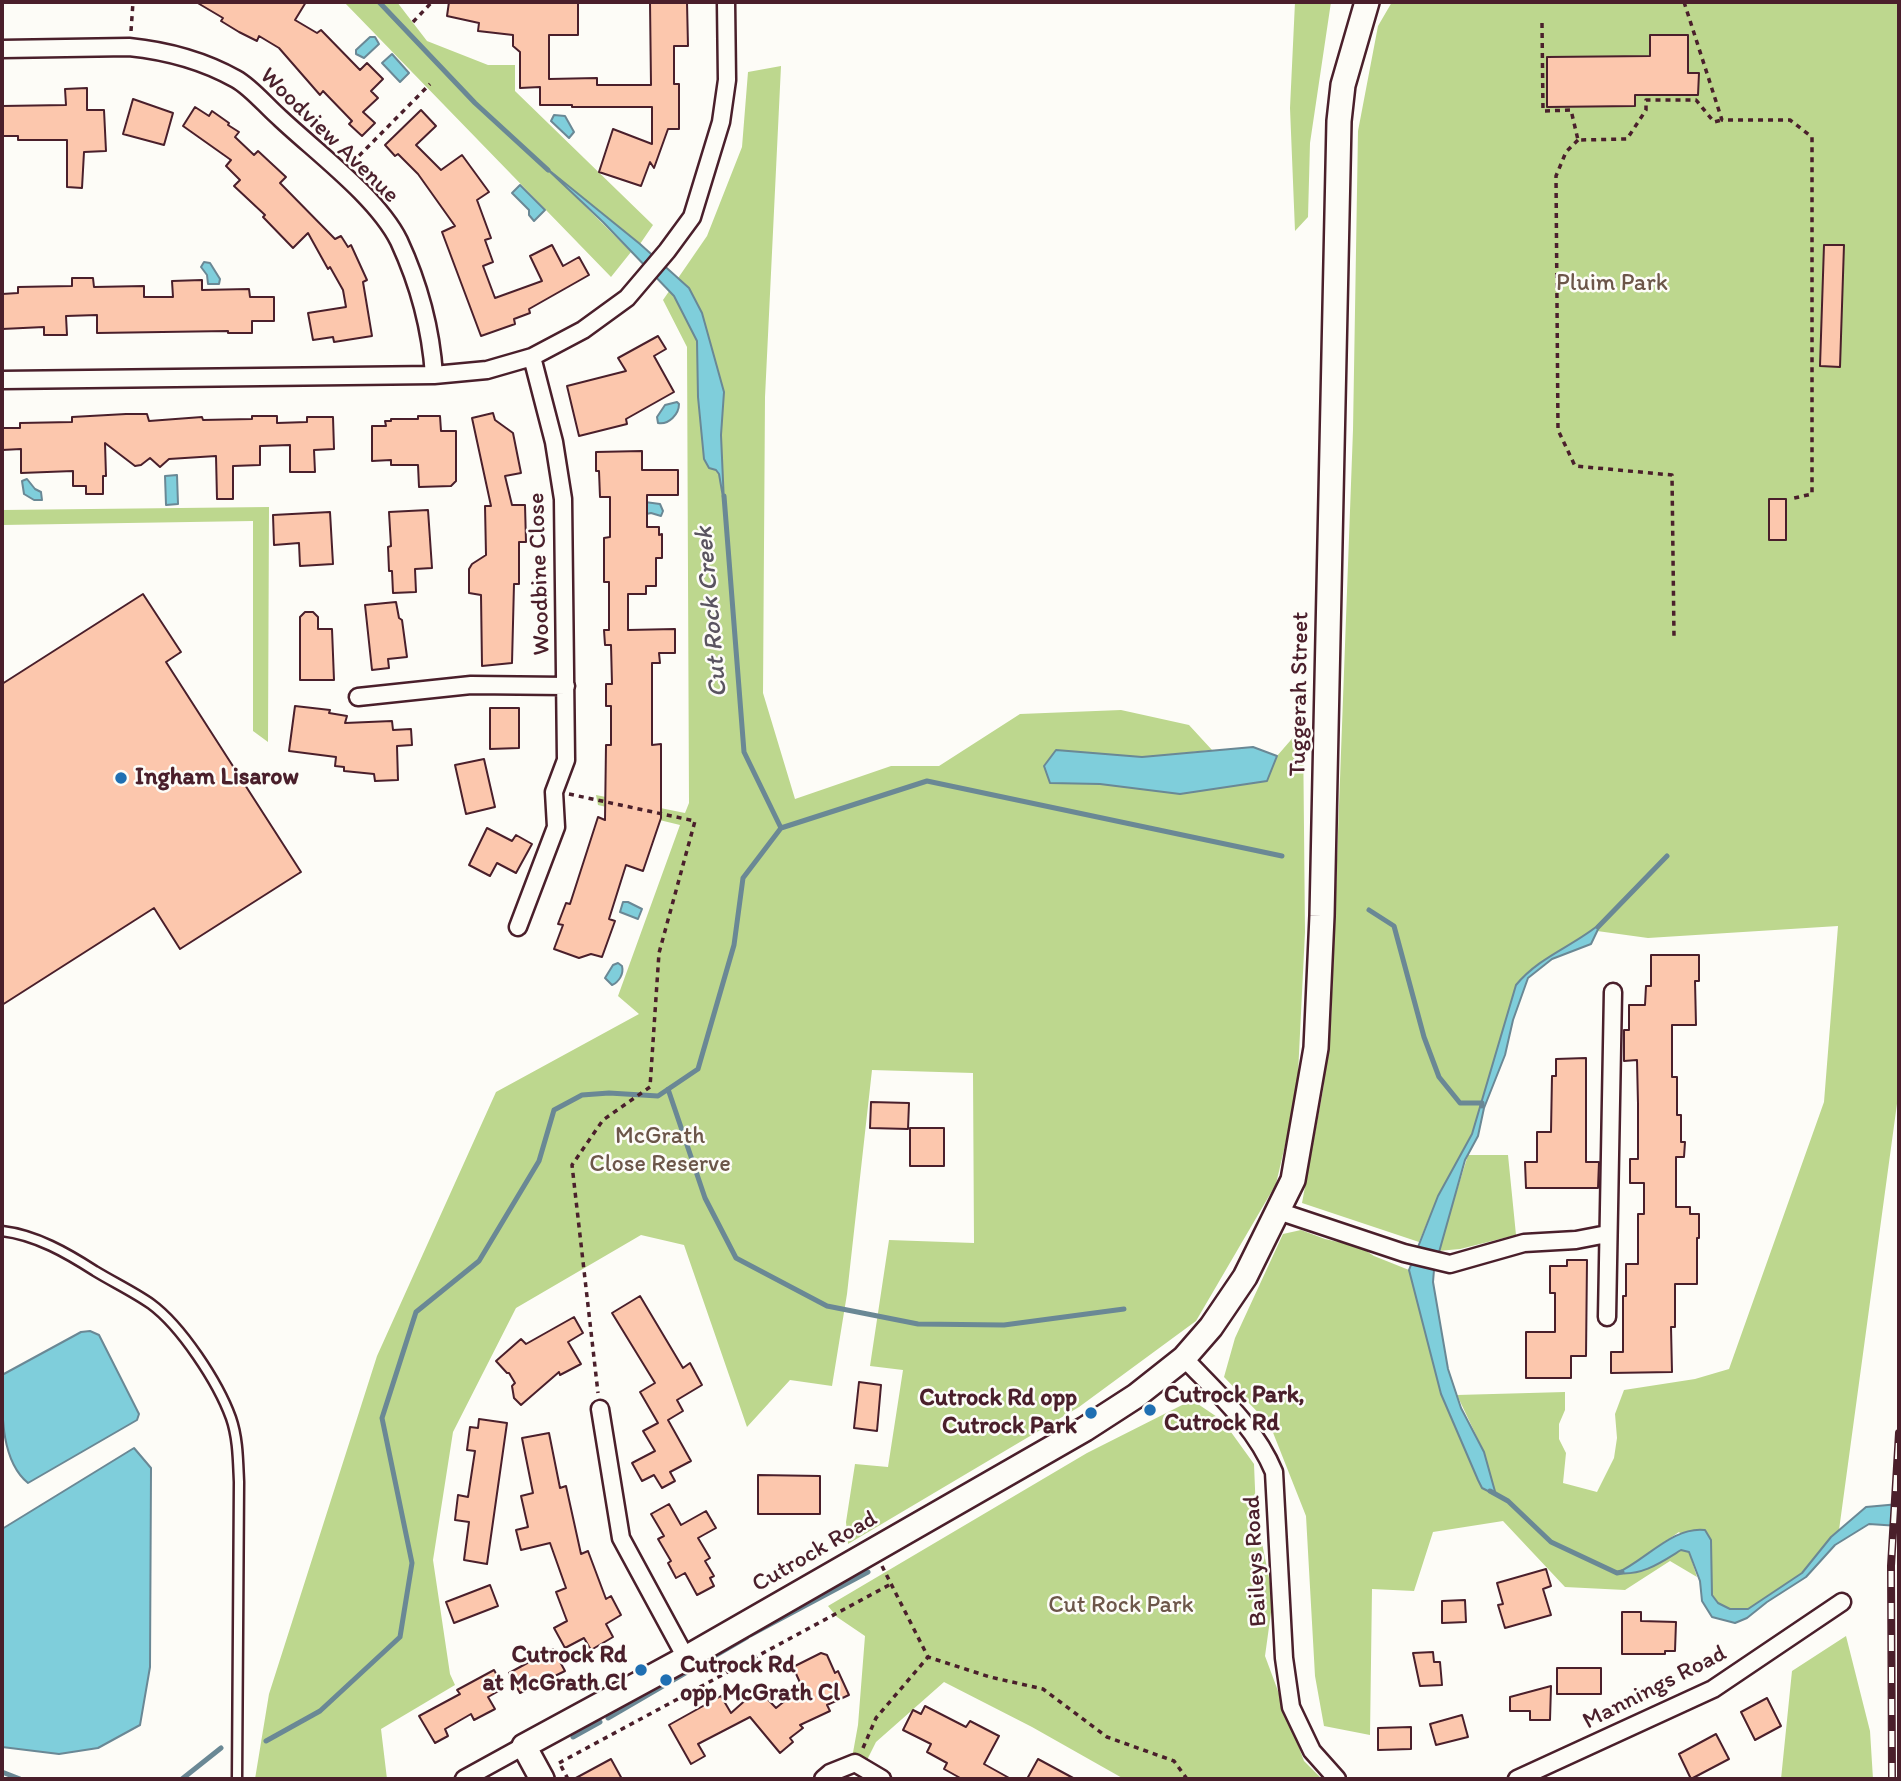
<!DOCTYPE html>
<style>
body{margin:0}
#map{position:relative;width:1901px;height:1781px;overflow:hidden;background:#fdfcf7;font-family:Itim,sans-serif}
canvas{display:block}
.frame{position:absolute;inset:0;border:4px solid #4a1f2b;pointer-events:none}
</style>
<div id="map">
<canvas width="1901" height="1781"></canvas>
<div class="frame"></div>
</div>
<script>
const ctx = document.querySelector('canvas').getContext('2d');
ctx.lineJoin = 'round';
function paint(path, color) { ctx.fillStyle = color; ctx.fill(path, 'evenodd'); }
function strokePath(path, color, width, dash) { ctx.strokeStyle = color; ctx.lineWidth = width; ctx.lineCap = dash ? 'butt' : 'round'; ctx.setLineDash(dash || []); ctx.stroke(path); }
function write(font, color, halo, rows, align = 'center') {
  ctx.font = font + ' Itim,sans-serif'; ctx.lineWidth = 5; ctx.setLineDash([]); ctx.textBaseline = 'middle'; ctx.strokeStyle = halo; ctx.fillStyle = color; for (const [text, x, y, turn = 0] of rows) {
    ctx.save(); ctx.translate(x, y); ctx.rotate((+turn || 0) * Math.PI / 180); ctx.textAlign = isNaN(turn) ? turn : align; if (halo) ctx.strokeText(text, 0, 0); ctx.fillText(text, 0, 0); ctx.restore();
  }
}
paint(new Path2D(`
 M 344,2 L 397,2 L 427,41 L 488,65 L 515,65 L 515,91 L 653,225 L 640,244 L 556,177 L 631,252 L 611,277 Z
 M 1295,2 L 1331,2 L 1310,143 L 1308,217 L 1295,231 L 1290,108 Z
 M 1392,2 L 1899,2 L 1899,1089 L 1839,1530 L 1802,1573 L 1747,1610 L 1730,1609 L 1718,1603 L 1712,1595 L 1710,1569 L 1679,1532 L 1619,1573 L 1681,1550 L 1689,1552 L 1697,1577 L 1670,1561 L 1625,1590 L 1565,1587 L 1503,1521 L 1433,1532 L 1414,1591 L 1372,1589 L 1370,1735 L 1324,1726 L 1315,1676 L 1306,1516 L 1270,1425 L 1224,1377 L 1235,1338 L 1283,1234 L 1301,1230 L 1325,1239 L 1360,1247 L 1374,1256 L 1409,1270 L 1441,1394 L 1482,1488 L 1495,1494 L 1484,1452 L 1457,1395 L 1565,1392 L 1565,1410 L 1559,1424 L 1559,1439 L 1566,1453 L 1563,1483 L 1597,1492 L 1614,1458 L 1617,1438 L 1615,1414 L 1624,1390 L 1695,1379 L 1729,1369 L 1824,1102 L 1838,926 L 1648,938 L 1597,931 L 1600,924 C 1573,947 1539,957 1516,985 L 1472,1134 L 1438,1196 L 1419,1242 L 1302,1203 L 1323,1090 L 1331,1021 L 1353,430 L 1358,131 L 1378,26 Z
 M 781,66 L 765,397 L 763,693 L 795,799 L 891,766 L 939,766 L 1020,714 L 1121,710 L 1189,725 L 1212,750 L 1142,757 L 1056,750 L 1050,783 L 1100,784 L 1180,794 L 1267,781 L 1277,756 L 1303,726 L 1305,932 L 1297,1094 L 1276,1184 L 1196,1321 L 1079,1407 L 848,1544 L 846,1522 L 855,1464 L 888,1467 L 903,1370 L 870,1366 L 889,1240 L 974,1243 L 973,1073 L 872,1070 L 847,1294 L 832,1386 L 790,1380 L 747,1427 L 684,1245 L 641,1235 L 516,1308 L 453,1432 L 433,1560 L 450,1674 L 455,1685 L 381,1729 L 387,1779 L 255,1779 L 269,1694 L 377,1356 L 496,1092 L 639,1014 L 618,996 L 680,825 L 598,805 L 596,795 L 685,813 L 689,803 L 687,347 L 663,300 L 707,236 L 742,147 L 748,72 Z
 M 269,507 L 268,742 L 253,731 L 253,521 L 2,525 L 2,510 Z
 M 1468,1155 L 1508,1155 L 1516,1235 L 1460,1249 L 1438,1251 Z
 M 1192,1400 L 1223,1421 L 1254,1464 L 1256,1513 L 1273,1598 L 1265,1656 L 1304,1761 L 1322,1779 L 1124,1779 L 1032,1727 L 944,1682 L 876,1742 L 867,1760 L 858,1757 L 852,1758 L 858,1725 L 865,1636 L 837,1617 L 828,1606 L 1087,1453 Z
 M 1846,1636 L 1870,1731 L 1873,1779 L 1781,1779 L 1792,1671 Z`), '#bdd78e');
const water = new Path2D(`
 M 370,37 L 375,37 L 379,44 L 364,58 L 356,54 L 356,50 Z
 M 392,54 L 409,73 L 400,82 L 382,63 Z
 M 554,115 L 565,116 L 574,132 L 569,138 L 551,121 Z
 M 545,167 L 640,244 L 689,288 L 702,313 L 724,392 L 721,435 L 724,503 L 719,474 L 716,470 L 709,468 L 704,459 L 698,397 L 697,341 L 674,296 L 603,222 Z
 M 520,185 L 545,210 L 534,221 L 529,215 L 529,210 L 512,193 Z
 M 204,262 L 210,263 L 220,279 L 219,284 L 208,284 L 207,275 L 201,267 Z
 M 677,402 L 679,404 C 679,414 669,425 658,423 L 657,417 L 665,405 Z
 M 177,475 L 178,504 L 166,505 L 165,476 Z
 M 27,479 L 35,489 L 41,492 L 42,500 L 34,500 L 24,494 L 22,481 Z
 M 645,502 L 660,504 L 663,511 L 661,516 L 651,513 L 642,515 Z
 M 1253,747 L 1277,756 L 1267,781 L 1180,794 L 1100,784 L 1050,783 L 1044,766 L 1056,750 L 1142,757 Z
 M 623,902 L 628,902 L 642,909 L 638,919 L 620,912 Z
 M 1601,923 L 1591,944 L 1552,959 L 1528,978 L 1513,1020 L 1505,1055 L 1484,1108 L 1478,1136 L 1465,1160 L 1434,1270 L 1433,1282 L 1448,1369 L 1461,1408 L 1484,1452 L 1496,1495 L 1482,1488 L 1478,1480 L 1441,1394 L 1409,1270 L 1438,1196 L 1472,1134 L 1516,985 C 1540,956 1574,946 1601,923 Z
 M 618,963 L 622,966 C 624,974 619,982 612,985 L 605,978 L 613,965 Z
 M 90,1331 L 99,1335 L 139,1414 L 137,1420 L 28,1483 C 0,1460 2,1411 2,1375 L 81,1332 Z
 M 134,1448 L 151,1468 L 150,1667 L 140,1725 L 98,1748 L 59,1754 L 2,1747 L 2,1529 Z
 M 1899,1504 L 1899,1526 L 1869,1524 L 1835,1545 L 1806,1577 L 1767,1602 L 1747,1618 L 1735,1623 L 1712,1617 L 1702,1601 L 1700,1581 L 1689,1552 L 1681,1550 C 1660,1563 1642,1576 1617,1573 C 1646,1560 1673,1526 1705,1530 L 1711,1540 L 1712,1595 L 1718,1603 L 1730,1609 L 1748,1609 L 1802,1573 L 1831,1537 L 1866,1507 Z`);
paint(water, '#7fcedb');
strokePath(water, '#6a8895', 2);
strokePath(new Path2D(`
 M 379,2 L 475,103 L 548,170
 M 724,496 L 744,752 L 781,828 L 927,781 L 1282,856
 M 1369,910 L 1394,926 L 1424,1037 L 1439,1077 L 1460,1103 L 1482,1103 L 1482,1106
 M 1598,927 L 1667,856
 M 668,1089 L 705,1198 L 736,1258 L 827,1306 L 918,1324 L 1004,1325 L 1124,1309
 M 1490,1491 L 1508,1501 L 1551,1542 L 1617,1573 L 1622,1572
 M 750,1635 L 868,1572
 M 608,1718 L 747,1637
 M 573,1737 L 600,1722
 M 266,1741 L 320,1711 L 400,1637 L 412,1563 L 382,1418 L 416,1312 L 479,1261 L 539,1161 L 554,1110 L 582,1095 L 609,1093 L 658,1096 L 698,1069 L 734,945 L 743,878 L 781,828
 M 2,1772 L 20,1779
 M 182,1779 L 221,1748`), '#6a8895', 5);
const building = new Path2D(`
 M 196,2 L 306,2 L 295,20 L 317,33 L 321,30 L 360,70 L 367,63 L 383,79 L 371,91 L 378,98 L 363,112 L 375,123 L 362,136 L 349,124 L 352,121 L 323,91 L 320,95 L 279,48 L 259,36 L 257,41 L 239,32 L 221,21 L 223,18 Z
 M 449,2 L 578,2 L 578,35 L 549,35 L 549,79 L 597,78 L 597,85 L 651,85 L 650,2 L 687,2 L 688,46 L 674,46 L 674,84 L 679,84 L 679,129 L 668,129 L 654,168 L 650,162 L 641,186 L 599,172 L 613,129 L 652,144 L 652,107 L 572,107 L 572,105 L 540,105 L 540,87 L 520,88 L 520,52 L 513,46 L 513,35 L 478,31 L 479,23 L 447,16 Z
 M 1650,35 L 1688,35 L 1688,73 L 1699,73 L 1698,95 L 1635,95 L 1635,106 L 1547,107 L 1547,57 L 1650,56 Z
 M 87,88 L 87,110 L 104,110 L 106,151 L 84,152 L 82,188 L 67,187 L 67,140 L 18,140 L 18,136 L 2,136 L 2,106 L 66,105 L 65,89 Z
 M 133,99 L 173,113 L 164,145 L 123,134 Z
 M 195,107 L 209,116 L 212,111 L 229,123 L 228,125 L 239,132 L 235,137 L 254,155 L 258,151 L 286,177 L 280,183 L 335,239 L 341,236 L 348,247 L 351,245 L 367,280 L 363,282 L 372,336 L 334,342 L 333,337 L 313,340 L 308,313 L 346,307 L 343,290 L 330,267 L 328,269 L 308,233 L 293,248 L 263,217 L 265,215 L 234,186 L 240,180 L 226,166 L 231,160 L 183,126 Z
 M 421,110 L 436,126 L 416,145 L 441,170 L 462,155 L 489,192 L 477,200 L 491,238 L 485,240 L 493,262 L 483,266 L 495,298 L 542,281 L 530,256 L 552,245 L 563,266 L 579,257 L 589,275 L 529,309 L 530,313 L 514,319 L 515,324 L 481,336 L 442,232 L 455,226 L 418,174 L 398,154 L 395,156 L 385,145 Z
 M 1824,245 L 1844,245 L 1840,367 L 1820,366 Z
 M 72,278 L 93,278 L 94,287 L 144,286 L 144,297 L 173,297 L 172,281 L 202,280 L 202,290 L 249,289 L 250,297 L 274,297 L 274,321 L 252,321 L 252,333 L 228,333 L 228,331 L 97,333 L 97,315 L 66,316 L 67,335 L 44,335 L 44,327 L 2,329 L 2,294 L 18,293 L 18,287 L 72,286 Z
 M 658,336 L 666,349 L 654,356 L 674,392 L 626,419 L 627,424 L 579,436 L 567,386 L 626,371 L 618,358 Z
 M 493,413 L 495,420 L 513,433 L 521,473 L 505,476 L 512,505 L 525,505 L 526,542 L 519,542 L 519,584 L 514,584 L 512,663 L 482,666 L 481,595 L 469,593 L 469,569 L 472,564 L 486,555 L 485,506 L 491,506 L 472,418 Z
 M 126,414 L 147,414 L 149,421 L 202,417 L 203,420 L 252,419 L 252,416 L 277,416 L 277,423 L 307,422 L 307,417 L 333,417 L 334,449 L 314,450 L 315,472 L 290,472 L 290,445 L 260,446 L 260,465 L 233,466 L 233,499 L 217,499 L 216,456 L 169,459 L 160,467 L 150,458 L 141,465 L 135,466 L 105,443 L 106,476 L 103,476 L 103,494 L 86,494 L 86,486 L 73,486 L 73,471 L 21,473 L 21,449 L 2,450 L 2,428 L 20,428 L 20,423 L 72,422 L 72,417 Z
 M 418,416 L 440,416 L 441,431 L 456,431 L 456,481 L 451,486 L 419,487 L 418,465 L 391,465 L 391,460 L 372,461 L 372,426 L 386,426 L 385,421 L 391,421 L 391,419 L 418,419 Z
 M 642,451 L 642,470 L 678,470 L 678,495 L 647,495 L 647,527 L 659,527 L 659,535 L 662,534 L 662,558 L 656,558 L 656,586 L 646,586 L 646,594 L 628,594 L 628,630 L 675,629 L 675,653 L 659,653 L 660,663 L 652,663 L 652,745 L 661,744 L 661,818 L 643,871 L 626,865 L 609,919 L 615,921 L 602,957 L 591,954 L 579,958 L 554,949 L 563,925 L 558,924 L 566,903 L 570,904 L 598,817 L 605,820 L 606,745 L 611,745 L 611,706 L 606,706 L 606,684 L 612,684 L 611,645 L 605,645 L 604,630 L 609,630 L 609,582 L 604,582 L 604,538 L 610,537 L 610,497 L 600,497 L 599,471 L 596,471 L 596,452 Z
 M 1769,499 L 1786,499 L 1786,540 L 1769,540 Z
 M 428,510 L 432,568 L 415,569 L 416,592 L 393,593 L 392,571 L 389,571 L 388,547 L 391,546 L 389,512 Z
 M 330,512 L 333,564 L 300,566 L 299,543 L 274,545 L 273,515 Z
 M 143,594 L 181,652 L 166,662 L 301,872 L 180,949 L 154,908 L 2,1005 L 2,684 Z
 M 396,602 L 399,618 L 402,620 L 407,657 L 388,659 L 389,668 L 372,670 L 365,605 Z
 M 305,612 L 313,612 L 318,617 L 318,629 L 332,629 L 334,680 L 300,680 L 300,617 Z
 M 295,706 L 330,710 L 329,713 L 347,716 L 345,723 L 392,721 L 393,730 L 411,729 L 412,745 L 397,746 L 398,780 L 375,781 L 374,774 L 344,771 L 344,767 L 335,766 L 336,757 L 289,751 Z
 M 490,708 L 519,708 L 519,748 L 490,749 Z
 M 484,759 L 495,807 L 466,814 L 455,765 Z
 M 487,828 L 512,841 L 516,835 L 532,844 L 516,873 L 497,863 L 490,876 L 469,865 Z
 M 1651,955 L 1699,955 L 1699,981 L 1695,981 L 1696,1025 L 1672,1025 L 1672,1077 L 1677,1077 L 1677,1115 L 1681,1115 L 1681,1142 L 1685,1142 L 1684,1157 L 1676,1157 L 1676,1207 L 1690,1207 L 1690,1214 L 1699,1214 L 1699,1238 L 1697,1238 L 1697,1284 L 1675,1284 L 1675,1327 L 1671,1327 L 1672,1372 L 1611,1373 L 1611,1352 L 1623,1352 L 1623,1296 L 1626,1296 L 1626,1264 L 1638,1264 L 1638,1214 L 1644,1214 L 1644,1183 L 1630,1183 L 1630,1159 L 1638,1159 L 1638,1104 L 1637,1060 L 1624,1061 L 1624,1030 L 1629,1030 L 1629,1005 L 1645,1005 L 1646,986 L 1651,986 Z
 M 1586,1058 L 1586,1162 L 1599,1162 L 1598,1188 L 1526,1188 L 1525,1162 L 1537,1162 L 1537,1132 L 1551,1132 L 1552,1076 L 1556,1076 L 1556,1059 Z
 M 871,1102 L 909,1103 L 908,1129 L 870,1128 Z
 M 910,1128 L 944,1128 L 944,1166 L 910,1166 Z
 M 1567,1260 L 1587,1260 L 1586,1356 L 1571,1356 L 1571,1378 L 1526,1378 L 1526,1332 L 1555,1332 L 1555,1293 L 1550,1293 L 1550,1266 L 1567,1266 Z
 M 640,1296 L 683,1368 L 690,1363 L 702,1385 L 677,1400 L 683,1411 L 668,1420 L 691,1461 L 670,1472 L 675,1481 L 662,1488 L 654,1475 L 642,1481 L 632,1463 L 655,1451 L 643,1431 L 658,1423 L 640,1392 L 655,1383 L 612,1313 Z
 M 574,1317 L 583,1333 L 568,1342 L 581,1364 L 560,1375 L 559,1372 L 521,1405 L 514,1398 L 512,1386 L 515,1383 L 509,1373 L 507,1373 L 496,1361 L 521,1339 L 526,1344 Z
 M 859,1382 L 881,1385 L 877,1431 L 854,1428 Z
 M 479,1419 L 507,1423 L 487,1564 L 464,1560 L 469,1522 L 455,1520 L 458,1495 L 468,1497 L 475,1451 L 467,1450 L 470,1427 L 478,1428 Z
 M 549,1433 L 560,1488 L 566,1486 L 581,1554 L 588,1551 L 606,1599 L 611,1596 L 621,1615 L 606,1624 L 613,1637 L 591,1650 L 584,1638 L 565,1648 L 554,1628 L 567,1621 L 556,1592 L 566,1588 L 550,1543 L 521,1550 L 516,1530 L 528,1527 L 521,1496 L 533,1493 L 522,1438 Z
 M 758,1475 L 820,1476 L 820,1514 L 758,1514 Z
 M 669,1504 L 681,1525 L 706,1511 L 716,1528 L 698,1538 L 710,1558 L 705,1561 L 714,1576 L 710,1578 L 714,1586 L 697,1595 L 685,1573 L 676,1578 L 668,1563 L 671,1561 L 658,1539 L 664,1536 L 651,1514 Z
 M 1546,1569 L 1551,1586 L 1543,1589 L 1551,1615 L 1505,1628 L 1498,1605 L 1503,1604 L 1497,1583 Z
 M 490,1585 L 498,1606 L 454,1623 L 446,1602 Z
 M 1465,1600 L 1466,1622 L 1442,1623 L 1442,1601 Z
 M 1622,1612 L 1641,1612 L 1641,1621 L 1676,1622 L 1675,1651 L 1665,1651 L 1665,1654 L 1622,1654 Z
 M 553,1649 L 565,1671 L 520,1693 L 509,1673 Z
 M 1433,1652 L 1434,1662 L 1440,1662 L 1442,1685 L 1420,1686 L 1413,1653 Z
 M 821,1653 L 827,1655 L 835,1673 L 838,1671 L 849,1695 L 827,1705 L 830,1711 L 800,1725 L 803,1728 L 790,1738 L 793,1742 L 780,1753 L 750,1717 L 698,1744 L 705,1756 L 691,1764 L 669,1725 L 721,1696 L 731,1713 L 758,1689 L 776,1708 L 802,1687 L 793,1667 Z
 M 1557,1668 L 1601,1668 L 1601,1694 L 1557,1694 Z
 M 494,1670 L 504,1688 L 488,1697 L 495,1709 L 474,1720 L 471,1714 L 445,1729 L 448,1736 L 435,1743 L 419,1716 L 460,1694 L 457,1690 Z
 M 1551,1686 L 1550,1720 L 1530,1720 L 1530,1711 L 1510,1711 L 1510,1697 Z
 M 1767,1698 L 1781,1726 L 1755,1740 L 1741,1712 Z
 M 925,1706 L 966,1727 L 970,1721 L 999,1736 L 984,1764 L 1011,1779 L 962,1779 L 944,1769 L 947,1763 L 927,1752 L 931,1744 L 903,1730 L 913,1710 L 921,1714 Z
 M 1462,1715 L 1468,1737 L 1436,1745 L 1430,1724 Z
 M 1411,1727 L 1411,1749 L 1378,1750 L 1378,1728 Z
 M 1716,1734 L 1729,1759 L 1691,1779 L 1679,1754 Z
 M 611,1759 L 622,1779 L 574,1779 Z
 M 1038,1759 L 1075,1779 L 1027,1779 Z`);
paint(building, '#fcc7ad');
strokePath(building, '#4a1f2b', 2);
const lane = new Path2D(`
 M 2,1231 C 36,1235 67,1253 95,1271 C 113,1282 134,1292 151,1304 C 181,1326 218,1382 231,1418 C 238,1438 238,1461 239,1482 L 237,1779`);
const street = new Path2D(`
 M 2,49 L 129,47 C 168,51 202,60 236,79 C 252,88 266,106 280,118 C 316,152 377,197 399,241 C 418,282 431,330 434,375
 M 2,380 L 434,375 L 487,370 L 532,357 L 583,330 L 627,298 L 667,251 L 692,217 L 721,122 L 727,80 L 726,2
 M 358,697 L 471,685 L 566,686
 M 518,927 L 556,827 L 554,792 L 566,760 L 563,499 L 554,442 L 532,357
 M 1278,1211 L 1404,1253 L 1450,1264 L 1524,1243 L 1576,1240 L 1607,1234
 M 1607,1317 L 1613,992
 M 1184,1358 C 1217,1393 1255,1426 1274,1472 L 1284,1658 L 1291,1707 L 1312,1751 L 1337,1779
 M 600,1409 L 621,1538 L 686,1658
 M 464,1779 L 524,1746
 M 823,1779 L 830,1773 L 855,1763 L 882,1779
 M 1517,1779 L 1713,1689 L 1842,1602`);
const secondary = new Path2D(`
 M 542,1779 L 524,1746 L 686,1658 L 1085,1429 L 1136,1396 L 1184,1358 L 1211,1327 L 1245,1277 L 1293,1180 L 1316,1048 L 1322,916 L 1339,121 L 1343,85 L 1367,2`);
strokePath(lane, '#4a1f2b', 13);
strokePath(street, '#4a1f2b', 21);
strokePath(secondary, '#4a1f2b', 28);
strokePath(new Path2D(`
 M 1684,2 L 1722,120 L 1790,120 L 1812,137 L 1812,494 L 1790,499
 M 413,22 L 432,2
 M 1542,23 L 1543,111 L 1571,110 L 1578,140 L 1627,139 L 1646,110 L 1646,100 L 1696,100 L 1714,122 L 1722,120
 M 131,31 L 133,2
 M 1578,140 L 1566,152 L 1556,176 L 1558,430 L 1575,466 L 1672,475 L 1674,637
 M 352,163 L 430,84
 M 569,794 L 695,821 L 659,953 L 650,1087 L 603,1120 L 572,1165 L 598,1393
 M 882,1566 L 928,1657 L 990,1677 L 1043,1689 L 1107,1737 L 1174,1761 L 1187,1779
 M 863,1748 L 876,1718 L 928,1657
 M 559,1763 L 891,1584
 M 561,1766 L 568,1779`), '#4a1f2b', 3.5, [5, 5]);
strokePath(lane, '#fdfcf7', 8);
strokePath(street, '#fdfcf7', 16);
strokePath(secondary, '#fdfcf7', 23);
const rail = new Path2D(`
 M 1892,1779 L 1891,1566 L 1899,1433`);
strokePath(rail, '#4a1f2b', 8);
strokePath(rail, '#fdfcf7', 5, [16]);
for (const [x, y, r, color] of [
 [121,778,7,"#1f6fb2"],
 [1150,1410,7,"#1f6fb2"],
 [1091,1413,7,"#1f6fb2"],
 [641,1670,7,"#1f6fb2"],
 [666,1680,7,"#1f6fb2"]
]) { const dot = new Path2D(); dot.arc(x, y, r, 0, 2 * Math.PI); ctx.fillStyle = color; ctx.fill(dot); strokePath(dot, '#fdfcf7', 2.5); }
write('24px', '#4a1f2b', '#fdfcf7', [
 ["Woodview Avenue",329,136,44],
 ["Woodbine Close",540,574,-92],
 ["Tuggerah Street",1300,694,-89],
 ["Cutrock Road",815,1552,-30],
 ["Baileys Road",1256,1561,-93],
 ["Mannings Road",1655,1688,-27]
]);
write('24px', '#6c5649', '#fdfcf7', [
 ["Pluim Park",1612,284],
 ["McGrath",660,1137],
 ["Close Reserve",660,1165],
 ["Cut Rock Park",1121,1606]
]);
write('bold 24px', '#4a1f2b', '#fdfcf7', [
 ["Ingham Lisarow",135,778],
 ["Cutrock Park,",1164,1396],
 ["Cutrock Rd",1164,1424],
 ["Cutrock Rd opp",1077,1399,"right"],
 ["Cutrock Park",1077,1427,"right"],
 ["Cutrock Rd",627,1656,"right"],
 ["at McGrath Cl",627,1684,"right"],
 ["Cutrock Rd",680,1666],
 ["opp McGrath Cl",680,1694]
], 'left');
write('italic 26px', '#5a5460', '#fdfcf7', [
 ["Cut Rock Creek",712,612,-95]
]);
</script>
